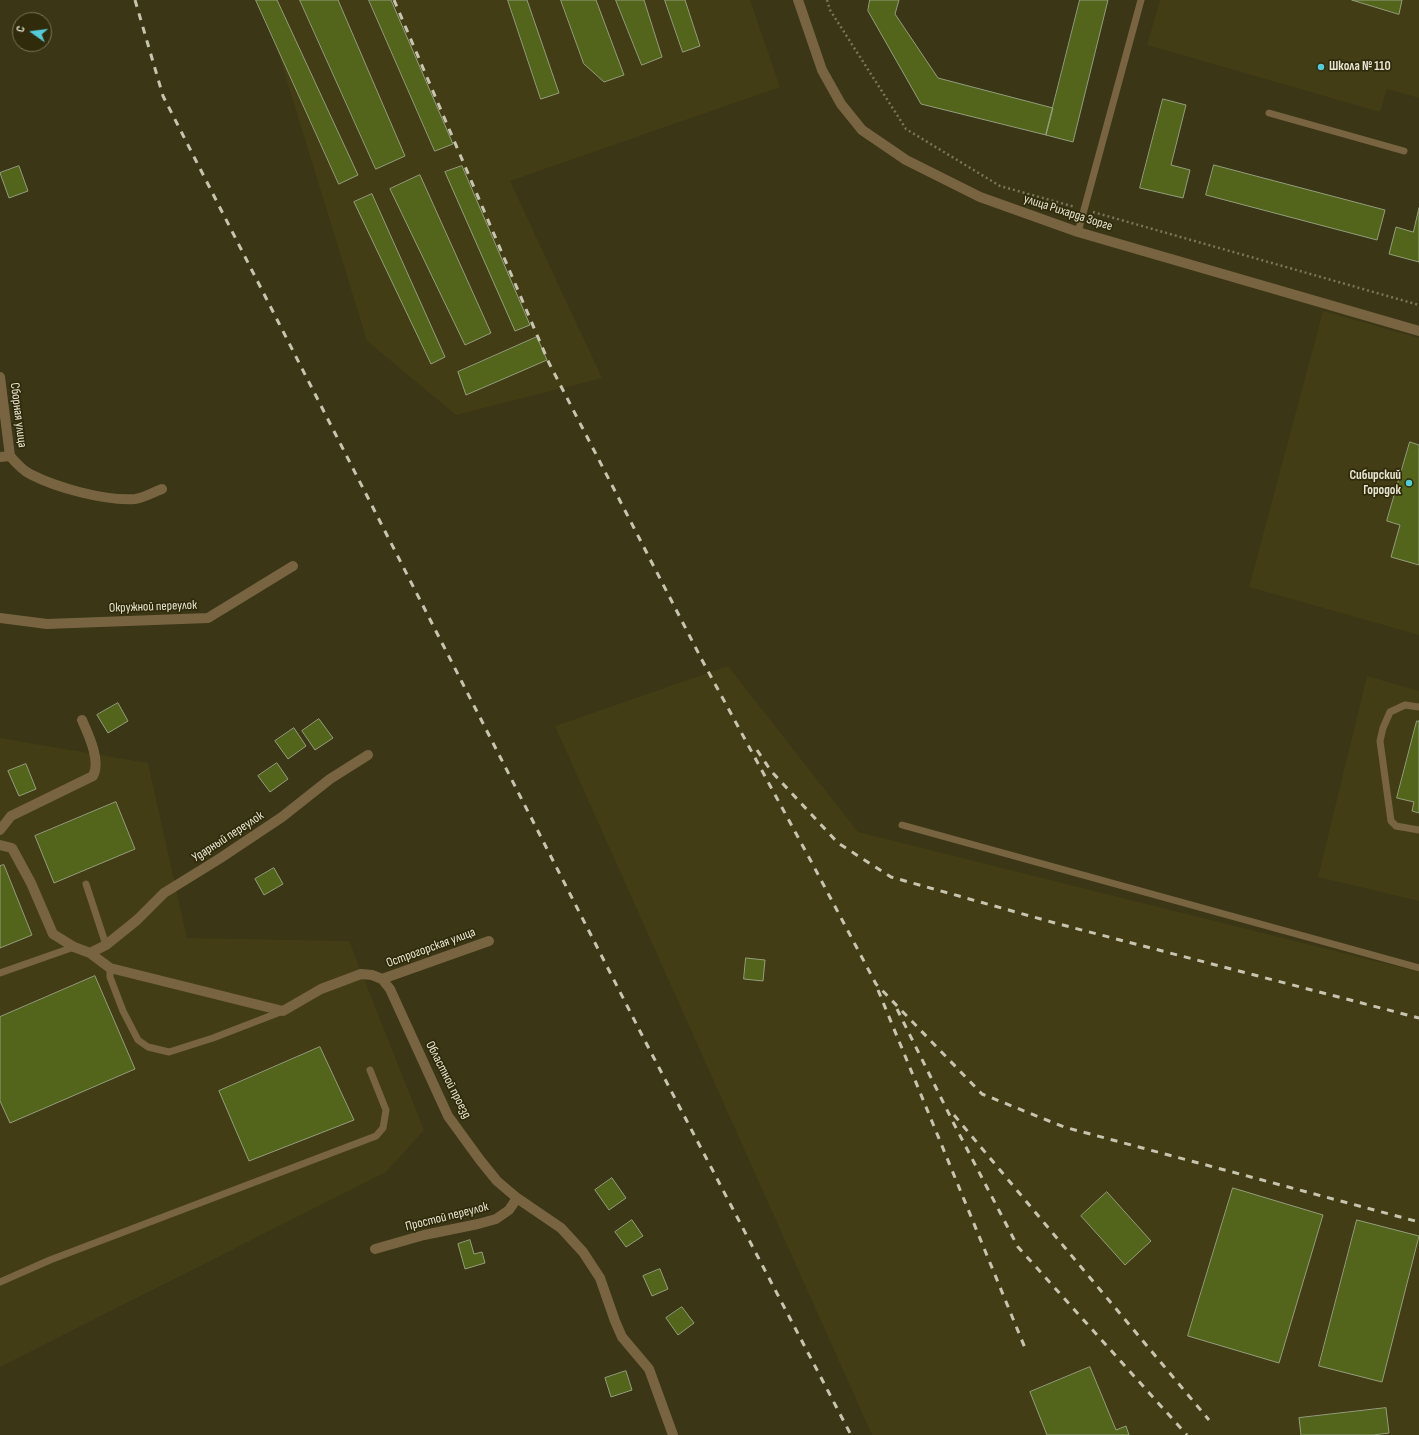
<!DOCTYPE html>
<meta charset="utf-8">
<style>
body{margin:0}
#map{position:relative;width:1419px;height:1435px;overflow:hidden;background:#3a3616;font-family:"Sofia Sans Condensed",sans-serif}
canvas{display:block}
.north{position:absolute;left:12px;top:12px;width:40px;height:40px;box-sizing:border-box;background:#302b0b;border:1px solid #79755b;border-radius:50%;rotate:284deg;font-size:11px;font-weight:700;line-height:16px;text-align:center;color:#e7e5d2}
.north::after{content:'';display:block;margin:auto;width:14px;height:18px;background:#53cbda;clip-path:polygon(50% 0,100% 100%,50% 72%,0 100%)}
</style>
<div id="map">
<canvas width="1419" height="1435"></canvas>
<div class="north">С</div>
</div>
<script>
const ctx = document.querySelector('canvas').getContext('2d');
ctx.lineJoin = 'round';
function paint(path, color) { ctx.fillStyle = color; ctx.fill(path, 'evenodd'); }
function strokePath(path, color, width, dash) { ctx.strokeStyle = color; ctx.lineWidth = width; ctx.lineCap = dash ? 'butt' : 'round'; ctx.setLineDash(dash || []); ctx.stroke(path); }
function write(font, color, halo, rows, align = 'center') {
  ctx.font = font + ' "Sofia Sans Condensed",sans-serif'; ctx.lineWidth = 3.5; ctx.setLineDash([]); ctx.textBaseline = 'middle'; ctx.strokeStyle = halo; ctx.fillStyle = color; for (const [text, x, y, turn = 0] of rows) {
    ctx.save(); ctx.translate(x, y); ctx.rotate((+turn || 0) * Math.PI / 180); ctx.textAlign = isNaN(turn) ? turn : align; if (halo) ctx.strokeText(text, 0, 0); ctx.fillText(text, 0, 0); ctx.restore();
  }
}
paint(new Path2D(`
 M 262,0 L 750,0 L 780,87 L 510,181 L 602,378 L 456,415 L 367,341 Z
 M 1160,0 L 1419,0 L 1419,98 L 1387,89 L 1380,112 L 1147,45 Z
 M 1323,311 L 1419,338 L 1419,635 L 1249,587 Z
 M 728,666 L 858,832 L 1419,972 L 1419,1435 L 872,1435 L 555,726 Z
 M 1367,676 L 1419,691 L 1419,901 L 1318,877 Z
 M 0,738 L 148,763 L 187,938 L 349,941 L 424,1130 L 386,1172 L 0,1367 Z`), '#433d15');
const building = new Path2D(`
 M 256,0 L 277,0 L 358,175 L 339,184 Z
 M 300,0 L 338,0 L 405,156 L 376,169 Z
 M 369,0 L 391,0 L 453,144 L 435,151 Z
 M 508,0 L 527,0 L 559,93 L 541,99 Z
 M 561,0 L 596,0 L 624,75 L 604,82 L 584,64 Z
 M 616,0 L 644,0 L 662,57 L 642,65 Z
 M 665,0 L 685,0 L 700,46 L 683,52 Z
 M 870,0 L 899,0 L 895,14 L 938,78 L 1053,108 L 1046,135 L 921,104 L 868,11 Z
 M 1080,0 L 1108,0 L 1073,142 L 1046,135 Z
 M 1352,0 L 1402,0 L 1399,14 Z
 M 1163,99 L 1186,105 L 1171,165 L 1190,170 L 1183,198 L 1140,188 Z
 M 1214,165 L 1385,210 L 1377,240 L 1206,195 Z
 M 19,166 L 28,191 L 9,198 L 0,173 Z
 M 462,166 L 530,325 L 515,331 L 445,172 Z
 M 420,175 L 491,333 L 465,345 L 390,189 Z
 M 372,194 L 445,357 L 431,364 L 354,202 Z
 M 1419,208 L 1419,262 L 1389,254 L 1396,227 L 1413,232 Z
 M 537,337 L 547,360 L 466,395 L 458,372 Z
 M 1410,442 L 1419,445 L 1419,565 L 1391,557 L 1400,525 L 1387,521 Z
 M 118,703 L 128,721 L 108,733 L 97,715 Z
 M 319,719 L 333,738 L 315,750 L 302,731 Z
 M 1417,721 L 1419,721 L 1419,813 L 1412,811 L 1414,802 L 1397,798 Z
 M 294,728 L 306,746 L 288,759 L 275,741 Z
 M 277,763 L 288,779 L 270,792 L 258,776 Z
 M 26,764 L 36,789 L 19,796 L 8,771 Z
 M 116,802 L 135,849 L 54,883 L 35,836 Z
 M 4,865 L 32,935 L 0,948 L 0,866 Z
 M 274,868 L 283,884 L 264,895 L 255,879 Z
 M 746,958 L 765,960 L 763,981 L 744,979 Z
 M 95,976 L 135,1069 L 10,1123 L 0,1101 L 0,1017 Z
 M 320,1047 L 354,1120 L 249,1161 L 219,1091 Z
 M 612,1178 L 626,1198 L 609,1210 L 595,1190 Z
 M 1233,1188 L 1323,1215 L 1279,1363 L 1188,1336 Z
 M 1107,1192 L 1151,1241 L 1125,1265 L 1081,1216 Z
 M 632,1220 L 643,1236 L 626,1247 L 615,1232 Z
 M 1357,1220 L 1419,1236 L 1382,1382 L 1319,1366 Z
 M 470,1240 L 474,1254 L 482,1252 L 485,1263 L 465,1269 L 458,1244 Z
 M 660,1269 L 668,1289 L 652,1296 L 643,1276 Z
 M 682,1307 L 694,1323 L 678,1335 L 666,1318 Z
 M 1090,1367 L 1116,1430 L 1126,1426 L 1129,1435 L 1047,1435 L 1030,1392 Z
 M 626,1371 L 632,1390 L 611,1397 L 605,1378 Z
 M 1386,1408 L 1389,1433 L 1373,1435 L 1301,1435 L 1299,1418 Z`);
paint(building, '#53641b');
strokePath(building, '#939e7c', 1);
strokePath(new Path2D(`
 M 827,0 L 830,10 L 906,129 L 1000,186 L 1075,207
 M 1093,212 L 1419,305`), '#79765a', 2.5, [2, 3]);
strokePath(new Path2D(`
 M 1269,113 L 1404,151
 M 1078,232 L 1141,0
 M 1419,707 L 1405,705 L 1390,712 L 1383,728 L 1380,741 L 1391,821 L 1396,826 L 1419,830
 M 902,825 L 1419,968
 M 86,884 L 106,945
 M 110,968 L 110,977 L 123,1011 L 138,1040 L 148,1047 L 169,1052 L 213,1038 L 283,1011
 M 0,973 L 74,947
 M 0,1282 L 50,1260 L 376,1136 L 383,1128 L 386,1110 L 370,1070`), '#786441', 7);
strokePath(new Path2D(`
 M 798,0 L 822,70 L 841,104 L 862,130 L 906,160 L 980,197 L 1078,232 L 1419,331
 M 0,377 L 10,456
 M 0,457 L 10,456 C 16,463 22,470 30,474 C 57,488 105,501 135,499 C 144,498 153,492 162,489
 M 0,618 L 47,624 L 208,618 L 293,566
 M 0,830 L 11,816 L 93,776 C 101,761 89,736 82,720
 M 0,845 L 12,848 L 31,883 L 53,934 L 74,947 L 90,953 L 106,945 L 137,920 L 164,893 L 219,859 L 282,817 L 330,779 L 368,755
 M 90,953 L 110,968 L 283,1011 L 321,989 L 361,974 L 372,975 L 382,979 L 390,989 L 448,1116 L 480,1160 L 497,1181 L 517,1198 L 561,1228 L 583,1252 L 600,1278 L 615,1321 L 622,1337 L 649,1369 L 673,1435
 M 382,979 L 489,941
 M 375,1249 L 424,1235 L 478,1224 L 496,1219 L 509,1210 L 517,1198`), '#786441', 10);
strokePath(new Path2D(`
 M 135,0 L 163,96 L 644,1039 L 851,1435
 M 394,0 L 549,363 L 702,660 L 812,863 L 876,984 L 982,1094 L 1064,1127 L 1419,1222
 M 757,750 L 771,771 L 838,843 L 891,877 L 1055,923 L 1419,1018
 M 878,990 L 1025,1348
 M 897,1009 L 954,1124 L 1018,1247 L 1187,1435
 M 954,1115 L 1209,1420`), '#c7c5af', 3, [7, 7]);
for (const [x, y, r, color] of [
 [1321,67,4,"#53cbda"],
 [1409,483,4,"#53cbda"]
]) { const dot = new Path2D(); dot.arc(x, y, r, 0, 2 * Math.PI); ctx.fillStyle = color; ctx.fill(dot); strokePath(dot, '#302b0b', 1.5); }
write('bold 13px', '#e7e5d2', '#302b0b', [
 ["Школа № 110",1329,67],
 ["Сибирский",1401,476,"right"],
 ["Городок",1401,491,"right"]
], 'left');
write('13px', '#e7e5d2', '#302b0b', [
 ["улица Рихарда Зорге",1068,213,18],
 ["Сборная улица",18,415,83],
 ["Окружной переулок",153,607,-2],
 ["Ударный переулок",228,837,-33],
 ["Острогорская улица",431,948,-20],
 ["Областной проезд",448,1080,63],
 ["Простой переулок",447,1217,-14]
]);
</script>
